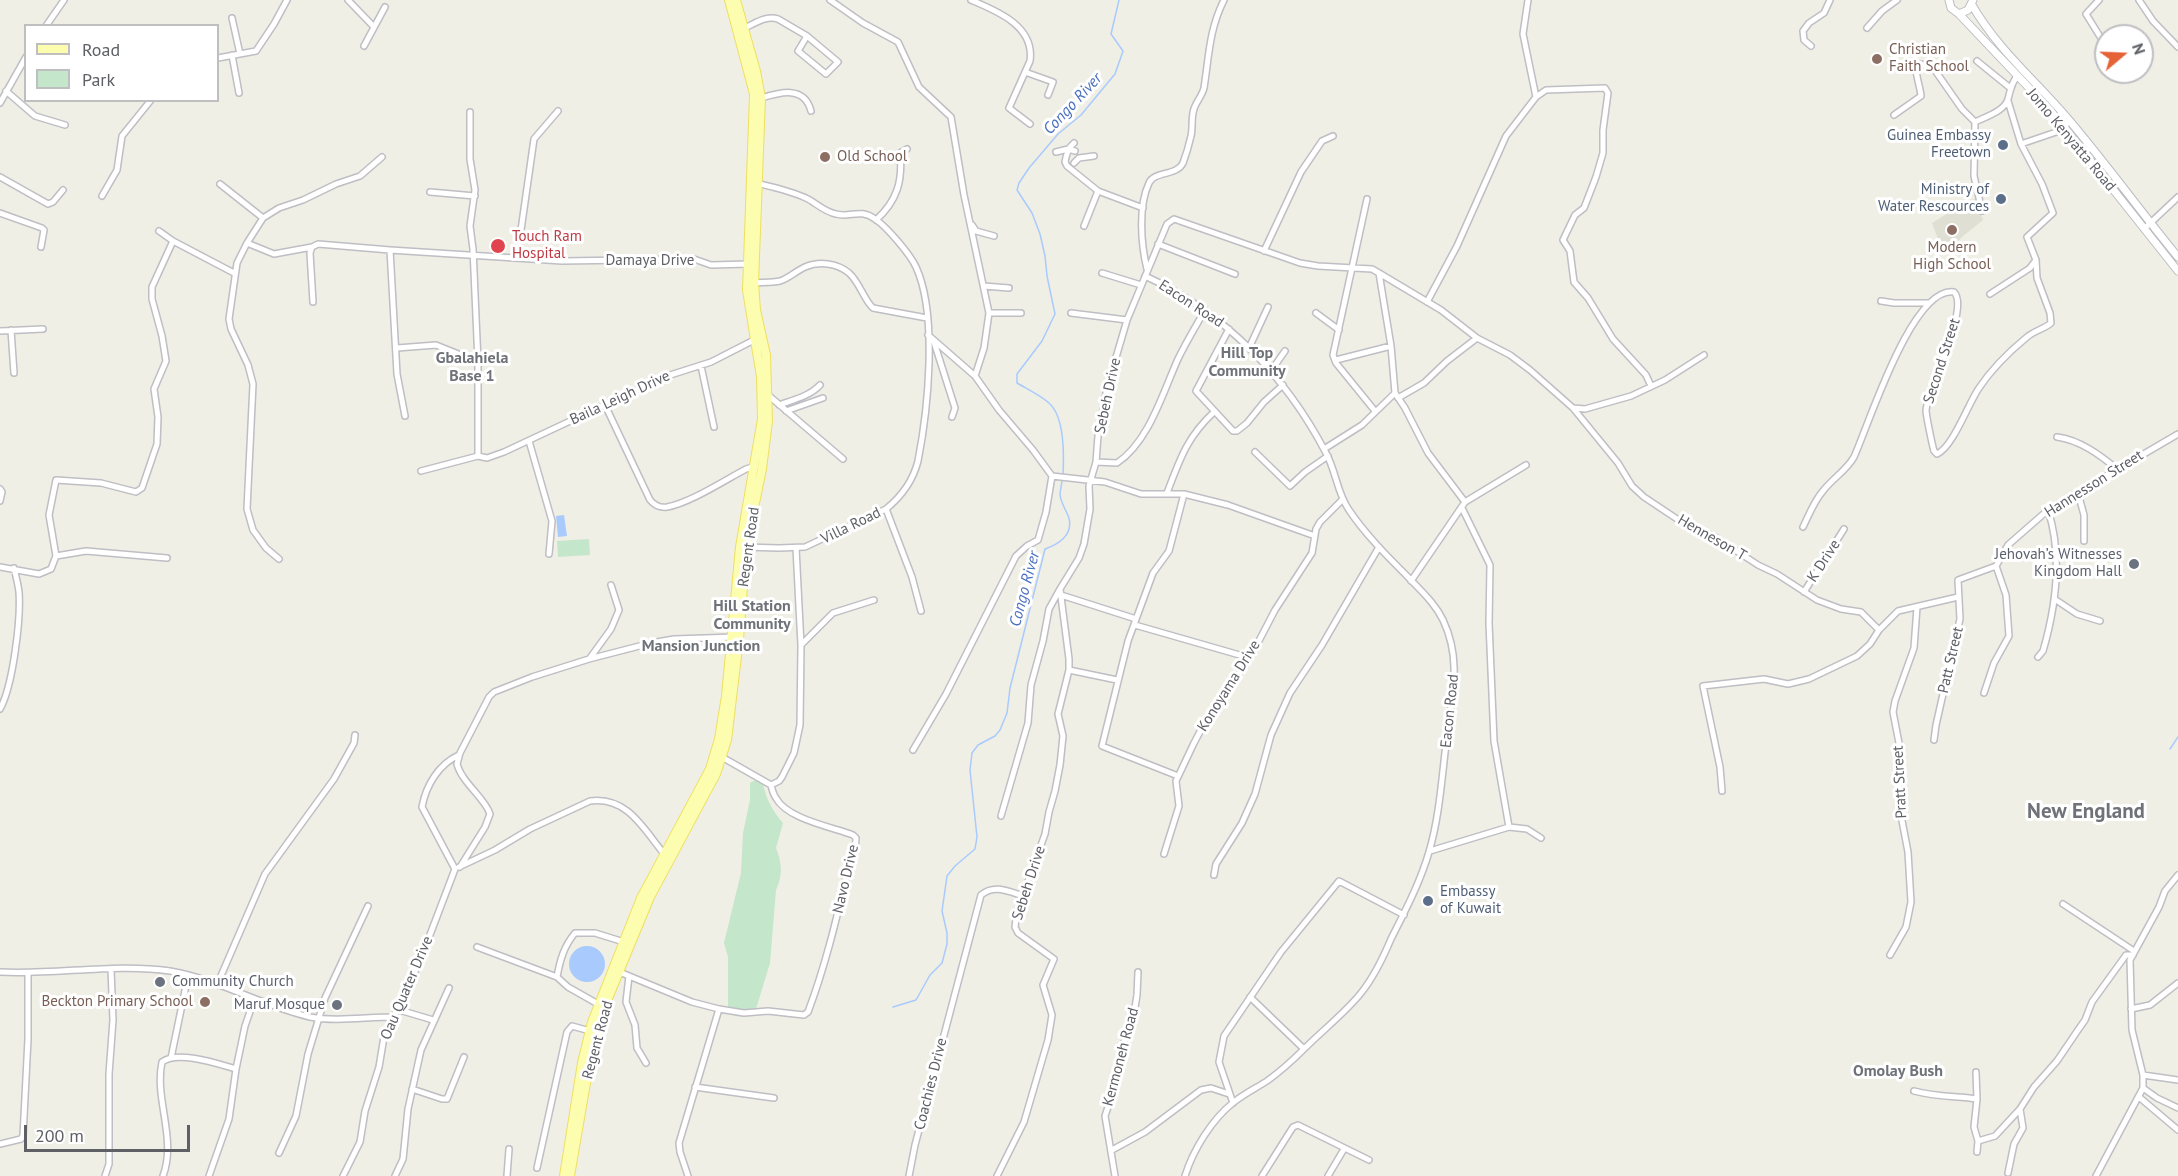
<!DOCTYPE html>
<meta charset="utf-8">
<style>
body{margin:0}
#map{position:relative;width:2178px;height:1176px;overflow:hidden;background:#f0efe6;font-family:"PT Sans",sans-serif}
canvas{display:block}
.legend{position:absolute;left:24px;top:24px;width:195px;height:78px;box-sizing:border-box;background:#fff;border:2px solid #bfbfc2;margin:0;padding:8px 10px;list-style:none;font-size:18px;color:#5e6066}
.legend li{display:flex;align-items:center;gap:12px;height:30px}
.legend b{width:30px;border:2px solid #bfbfc2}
.north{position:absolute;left:2094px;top:24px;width:60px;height:60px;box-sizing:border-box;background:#fff;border:2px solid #bfbfc2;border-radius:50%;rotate:71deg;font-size:16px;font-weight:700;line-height:24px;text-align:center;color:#5e6066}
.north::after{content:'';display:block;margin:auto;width:21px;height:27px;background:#e56337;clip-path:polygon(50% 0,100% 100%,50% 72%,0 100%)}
.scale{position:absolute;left:24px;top:1125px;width:166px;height:27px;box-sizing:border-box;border:3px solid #5e6066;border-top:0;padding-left:8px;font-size:18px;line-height:21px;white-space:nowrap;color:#5e6066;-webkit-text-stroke:4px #fff;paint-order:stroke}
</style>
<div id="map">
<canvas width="2178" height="1176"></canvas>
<ul class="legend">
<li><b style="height:8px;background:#fcfdae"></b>Road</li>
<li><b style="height:16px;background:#c4e6ca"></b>Park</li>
</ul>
<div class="north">N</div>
<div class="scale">200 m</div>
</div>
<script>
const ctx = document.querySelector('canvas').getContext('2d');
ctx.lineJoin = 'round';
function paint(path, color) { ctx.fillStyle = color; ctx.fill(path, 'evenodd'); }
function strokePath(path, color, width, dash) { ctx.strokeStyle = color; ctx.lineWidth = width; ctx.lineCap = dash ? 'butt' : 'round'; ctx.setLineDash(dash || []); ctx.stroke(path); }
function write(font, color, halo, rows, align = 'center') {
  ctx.font = font + ' "PT Sans",sans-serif'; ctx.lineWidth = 6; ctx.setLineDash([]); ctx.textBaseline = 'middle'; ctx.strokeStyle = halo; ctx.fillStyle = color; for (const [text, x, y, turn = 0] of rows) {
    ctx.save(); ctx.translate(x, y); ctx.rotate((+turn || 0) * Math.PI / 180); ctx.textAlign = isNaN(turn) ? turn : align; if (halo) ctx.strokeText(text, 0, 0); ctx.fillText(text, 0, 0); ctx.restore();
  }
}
paint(new Path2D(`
 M 1976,199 L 1983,220 L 1962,237 L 1944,255 L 1932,223 L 1969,200 Z`), '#e0dfd4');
paint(new Path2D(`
 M 589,539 L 590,555 L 558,557 L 557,541 Z
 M 762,776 C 763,793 772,811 783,823 L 776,848 C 782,863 783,875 776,890 L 770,963 L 756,1009 L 746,1017 L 735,1016 L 728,1009 L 728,957 L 724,943 L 741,873 L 743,833 L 750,800 L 750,783 Z`), '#c4e6ca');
paint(new Path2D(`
 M 564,515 L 567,536 L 558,537 L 556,516 Z
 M569 964a18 18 0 1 1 36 0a18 18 0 1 1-36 0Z`), '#a9cafd');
strokePath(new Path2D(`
 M 1063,475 C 1064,456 1065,417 1049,403 C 1040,395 1027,389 1017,383 L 1017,374 L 1042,341 L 1055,314 L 1047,276 L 1045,256 L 1040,234 L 1032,213 L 1017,190 L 1019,183 L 1029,168 L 1058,134 L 1081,115 L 1115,74 L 1123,51 L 1111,34 L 1119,0
 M 2170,749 L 2178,737
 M 893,1007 L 916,1000 L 930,975 L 942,963 L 947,944 L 947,933 L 942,911 L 947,876 L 955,866 L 975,849 L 977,837 L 970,770 L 972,753 L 978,745 L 995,736 L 1000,730 L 1007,713 L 1010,688 L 1045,549 C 1059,544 1073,535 1069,518 C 1066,510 1061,503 1060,495 C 1060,490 1062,484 1062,480`), '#a9cafd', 1.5);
const minor = new Path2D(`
 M 348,0 L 374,27
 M 830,0 L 863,23 L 898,42 L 919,87 L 951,117 L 964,195 L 989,313 L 984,348 L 975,376
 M 971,0 C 997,11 1035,26 1030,61 L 1009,108 L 1030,124
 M 1528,0 L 1523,34 L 1536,97
 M 2099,0 L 2086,14 L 2104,43
 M 2139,0 L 2153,21 L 2178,47
 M 232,18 L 240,54
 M 46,26 L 64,0
 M 1867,28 L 1882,11 L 1897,0
 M 742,29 C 753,25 765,15 778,19 L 807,36 L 838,62 L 826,74 L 798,51 L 807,36
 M 364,46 L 385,7
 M 1811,46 L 1804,40 L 1803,31 L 1809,23 L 1824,13 L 1830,0
 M 232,55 L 239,93
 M 218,58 L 256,51 L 274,24 L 287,0
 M 1977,61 L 2009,87
 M 1899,67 L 1921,64 L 1934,69 L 1962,109 L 1975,122
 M 1025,72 L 1053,82 L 1048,95
 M 6,91 L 35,116 L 65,125
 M 758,99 C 778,93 804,84 811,111
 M 0,103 L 26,57
 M 470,112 L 470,159 L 475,190 L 470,226 L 473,249 L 478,362 L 478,456
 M 1894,115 L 1921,96 C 1920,85 1915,75 1916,64
 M 1074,143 C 1069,147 1066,156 1065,162 L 1067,166 L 1098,191 L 1143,208
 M 2021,144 L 2065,129 L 2068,119
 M 1056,152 L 1068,149 L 1075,151
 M 1074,163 L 1079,158 L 1094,156
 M 0,177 L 48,204 L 53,202 L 63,190
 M 220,184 L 263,218
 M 430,192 L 475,196
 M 102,196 L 117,170 L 122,136 L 151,100
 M 1367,199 L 1333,355 L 1336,363 L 1375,411
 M 1982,211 L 1974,176 L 1975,122 C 1985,117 2005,111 2008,99 C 2011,89 2010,86 2017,76
 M 0,213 L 42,228 L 44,230 L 41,247
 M 876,220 C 897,201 903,181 900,153 L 907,149
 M 972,225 L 976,231 L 994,236
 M 1084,226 L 1098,191
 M 2144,229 L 2178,197
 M 159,231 L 173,241 L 234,273
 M 247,243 L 274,254 L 312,247 L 318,244 L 390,250 L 562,261 L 694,259 L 711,265 L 749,264
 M 1158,244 L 1235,274
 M 312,247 L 310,253 L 313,302
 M 390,250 L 397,374 L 405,416
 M 1264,251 L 1301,172 L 1322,141 L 1333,136
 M 517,258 L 534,139 L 558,111
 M 1147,269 C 1141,245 1138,206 1149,183 C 1154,171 1177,176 1183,163 C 1186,155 1189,145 1191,136 C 1193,128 1191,117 1194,109 C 1196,102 1202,96 1204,88 C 1209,56 1209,30 1224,0
 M 1102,273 L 1141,285
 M 1145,276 C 1224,312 1286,376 1326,453 C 1336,471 1337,493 1349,510 C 1365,534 1387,556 1408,577 C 1421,591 1435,603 1443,620 C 1462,660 1452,695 1447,736 C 1442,774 1440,815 1429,852 C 1420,883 1405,911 1391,939 C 1383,958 1374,977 1361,993 C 1347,1011 1322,1031 1305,1048 C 1293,1060 1281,1071 1267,1081 C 1256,1088 1244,1094 1234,1102 C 1212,1119 1193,1150 1185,1176
 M 751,283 C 761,282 771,283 780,281 C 789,278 796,271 805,267 C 819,261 837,263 849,273 C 860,283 864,300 873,308 L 927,318
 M 984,286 L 1009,288
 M 1990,294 L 2030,268 L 2036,260
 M 1881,301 L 1894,303 L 1929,303
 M 1427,302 L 1457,246 L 1506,136 L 1536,97 L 1546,90 L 1605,88 L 1608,93 L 1603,130 L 1603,153 L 1596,177 L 1584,208 L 1575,215 L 1563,240 L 1570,251 L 1574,282 L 1588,298 L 1613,339 L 1646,375 L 1651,386
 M 989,313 L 1021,313
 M 1071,313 L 1127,320
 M 1316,313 L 1339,330
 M 1229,329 L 1196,391 L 1233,431 L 1237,431 L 1247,423 L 1264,402 L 1283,385
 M 11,330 L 14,373
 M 0,331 L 43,329
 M 928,335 L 975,376 L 999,410 L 1033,450 L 1052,476 L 1105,482 L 1141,494 L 1184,494 L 1228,505 L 1315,536
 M 934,342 L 955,408 L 952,417
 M 397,348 L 436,345 L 478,362
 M 1249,348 L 1268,307
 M 1336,360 L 1391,346
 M 701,366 L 714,427
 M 1271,371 L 1285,351
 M 1395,393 L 1405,408 L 1428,453 L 1465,502
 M 768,395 L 843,459
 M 1398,398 L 1424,383 L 1447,361 L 1477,338
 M 605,405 L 650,500 C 655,506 660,508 667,507 C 690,503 725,480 746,469 L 756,466
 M 779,405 C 793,400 810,396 820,385
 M 1573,408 L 1618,463 L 1632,486 L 1644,497 L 1680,521 L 1715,537 L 1758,565 L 1777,574 L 1817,600 L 1841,609 L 1861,612 L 1879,630
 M 786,411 L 823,398
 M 2057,437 C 2080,440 2100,455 2117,469
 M 529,441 L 552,521 L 549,554
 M 1324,449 L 1362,425 L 1395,393 L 1391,346 L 1379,273
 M 1255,452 L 1290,486 L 1305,472 L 1328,456
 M 1096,462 L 1117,463 C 1149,442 1163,392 1178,359 C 1186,342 1196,326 1205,310
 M 421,471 L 478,456 L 487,458 L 504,452 L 664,377 L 711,362 L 758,338
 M 0,489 L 2,492 L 0,501
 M 1167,493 C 1180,459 1187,437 1214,412
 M 2078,493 L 2084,515 L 2084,541
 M 1462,508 L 1490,565 L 1489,623 L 1494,741 L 1509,827
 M 886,509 L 912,577 L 921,611
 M 1803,527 C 1809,515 1814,501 1823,491 C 1832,479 1847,470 1854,457 C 1869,424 1912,286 1954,292 C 1970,308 1929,385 1926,410 C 1926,415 1932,444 1934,451 L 1937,454 C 1953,447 1968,404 1979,388 C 1991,370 2010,351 2027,337 C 2034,331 2044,329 2051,323 L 2050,313 L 2037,278 L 2036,260 L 2027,237 L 2053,213 L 2042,184 L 2021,144 L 2008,101
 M 744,547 L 779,548 L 805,547 L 886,509 C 902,496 913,481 918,461 C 928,410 938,315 916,267 C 910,254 887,227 875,219 C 860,208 850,218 836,214 C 825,212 817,204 808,199 C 792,191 773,187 756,183
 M 56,556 L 86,551 L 167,558
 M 279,559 L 266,548 L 253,530 L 247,509 L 253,384 L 248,365 L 231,329 L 229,319 L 237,263 L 247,243 L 263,218 L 279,208 L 303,200 L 336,184 L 360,176 L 382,157
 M 0,567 L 39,574 L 51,569 L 56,556 L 49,515 L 56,480 L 101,483 L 136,492 L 142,488 L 157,444 L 158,417 L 154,389 L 166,361 L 162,336 L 152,299 L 152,287 L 173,241
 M 1411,581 L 1465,502 L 1526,465
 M 1804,592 L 1844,529
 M 1061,595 L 1136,619
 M 2056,600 L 2077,614 L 2100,621
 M 1135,625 L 1250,658
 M 801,645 L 833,613 L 874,600
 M 2038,657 L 2043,651 C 2056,606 2063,556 2048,510
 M 590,658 L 611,629 L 619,610 L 611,585
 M 1069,670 L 1117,680
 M 1984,693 L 1994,663 L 2009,636 L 2006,595 L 1996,566
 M 0,709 C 13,686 21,618 19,592 C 18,584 16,576 14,568
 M 1934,740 L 1936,725 L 1960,619 L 1958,580 L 1996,566 L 2008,545 L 2048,510 L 2178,434
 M 913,750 L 946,694 L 1016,556 L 1027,546 L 1038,540 L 1046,512 L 1052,476
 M 1178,776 L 1102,746 L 1128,641 L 1153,573 L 1169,551 L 1184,494
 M 771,785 L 779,781 L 782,777 L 794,753 L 800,725 L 801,645 L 796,548
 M 1722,791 L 1720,767 L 1703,686 L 1764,679 L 1788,684 L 1809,679 L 1857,656 L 1870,644 L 1879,630 L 1898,611 L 1958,597
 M 1001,816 L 1028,723 L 1031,685 L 1043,641 L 1049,609 L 1060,589
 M 1430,851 L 1509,827 L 1527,829 L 1541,838
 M 1164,854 L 1179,806 L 1176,781 L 1194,743 L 1204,724 L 1250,658 L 1275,610 L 1312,553 L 1316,529 L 1320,522 L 1342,500
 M 459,867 L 495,850 L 530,829 L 590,801 C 628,796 644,830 665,855
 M 460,867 L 485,827 L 490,814 C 485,798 462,783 457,764 L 460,753 L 489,697 L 494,692 L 532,677 L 589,659 L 651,643 L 674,639 L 735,637
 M 455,869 L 422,807 C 426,785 439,764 459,755
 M 1214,875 L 1216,864 L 1242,823 L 1255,794 L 1271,735 L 1290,693 L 1322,645 L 1379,547
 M 2063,904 L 2134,951
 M 477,947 L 557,977 L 568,987 L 598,1004
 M 1890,955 L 1906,927 L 1911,902 L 1908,852 L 1899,805 L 1899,743 L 1893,712 L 1895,701 L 1914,648 L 1917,607
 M 617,971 L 692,1002 L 719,1009 L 744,1013 L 768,1011 L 804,1015 L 808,1012 C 825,967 836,921 847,874 C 850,862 856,851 856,838 L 853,835 C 832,827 787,819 776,798 C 773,794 772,789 771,785 L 720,756
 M 0,972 C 56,975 115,963 170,971 C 218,979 262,1006 310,1017 C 336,1022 366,1017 393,1017
 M 629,976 L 626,1002 L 635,1025 L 637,1048 L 646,1063
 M 557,977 C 560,960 564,946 575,933 L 595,933 L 624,942
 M 217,985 L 265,874 L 334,779 L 354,743 L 355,735
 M 1250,997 L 1304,1049
 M 396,1009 L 433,1020
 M 2131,1009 L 2150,1005 L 2178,983
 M 171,1058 L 188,976
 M 1976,1072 L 1977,1099 L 1974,1127 L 1978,1141 L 1977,1152
 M 2143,1075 L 2178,1080
 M 695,1087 L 774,1098
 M 2143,1088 L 2157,1098 L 2178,1108
 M 412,1089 L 442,1099 L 447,1099 L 464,1057
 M 1914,1091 C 1936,1097 1955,1096 1977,1099
 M 2139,1097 L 2178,1130
 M 1233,1103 L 1219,1062 L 1224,1036 L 1281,952 L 1339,881 L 1404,915
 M 1978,1141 L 1995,1136 L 2020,1109 L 2034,1087 L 2057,1061 L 2078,1030 L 2085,1020 L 2092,1002 L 2126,955 L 2133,955
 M 0,1144 L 21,1139 L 23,1136 L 28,1039 L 28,974
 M 1112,1150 L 1145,1132 L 1201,1090 L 1211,1088 L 1229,1094
 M 279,1153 L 296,1116 L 308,1054 L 325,998 L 368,906
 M 537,1168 L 567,1032 L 572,1026 L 590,1031
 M 2008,1173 L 2014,1144 L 2023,1128 L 2020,1109
 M 105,1176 L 109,1164 L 109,1074 L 113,1020 L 111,969
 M 163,1176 C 177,1138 154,1099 162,1062 C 178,1050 218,1064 236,1069
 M 209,1176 L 229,1119 L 236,1069 L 245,1026 L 254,1000
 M 343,1176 L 360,1142 L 365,1111 L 379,1067 L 384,1037 L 420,961 L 455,869
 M 395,1176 L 403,1159 L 408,1109 L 421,1050 L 449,988
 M 507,1176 L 509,1149
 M 688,1176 L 680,1152 L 679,1143 L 719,1009
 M 909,1176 L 915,1145 L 981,895 C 994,884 1008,891 1023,896
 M 997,1176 L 1024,1122 L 1048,1040 L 1052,1015 L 1043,985 L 1054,959 L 1018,933 L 1015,927 L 1017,912 L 1045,834 L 1049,812 L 1055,791 L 1060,765 L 1063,736 L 1058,714 L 1069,670 L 1069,659 L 1060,589 L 1079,558 L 1084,544 L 1090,509 L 1089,486 L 1096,462 L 1098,436 L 1107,388 L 1127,320 L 1167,224 L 1174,219 L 1300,263 L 1318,266 L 1372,269 L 1379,273 L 1441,310 L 1477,338 L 1510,355 L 1530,370 L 1573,408 L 1585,409 L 1631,396 L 1665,380 L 1704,355
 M 1115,1176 L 1105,1116 L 1115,1086 L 1124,1042 L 1134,1014 L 1137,995 L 1138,972
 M 1262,1176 L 1293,1127 L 1298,1125 L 1369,1160
 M 1328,1176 L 1344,1149
 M 2096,1176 L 2143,1088 L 2143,1075 L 2132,1030 L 2130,960 L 2159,907 L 2165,891 L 2178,875`);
const secondary = new Path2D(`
 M 1949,0 L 1951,8 L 1959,14 L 1968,10 L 1973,0
 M 1972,5 C 1998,50 2036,81 2069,120 C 2107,165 2141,212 2178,257
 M 1959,14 L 2050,110 L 2178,271`);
const primary = new Path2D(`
 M 564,1176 L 582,1063 L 592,1022 L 641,898 L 710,769 L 719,739 L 726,696 L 740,547 L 762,419 L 761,377 L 747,290 L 754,94 L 729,0
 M 570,1176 L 591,1054 L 604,1008 L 650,897 L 716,774 L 727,740 L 739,639 L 746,547 L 762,469 L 768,421 L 766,355 L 756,310 L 754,283 L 761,98 L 756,71 L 736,0`);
strokePath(minor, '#bebec4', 8);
strokePath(secondary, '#bcbdc3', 9);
strokePath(primary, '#eedf61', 10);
strokePath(minor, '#fff', 5);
strokePath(secondary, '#fff', 7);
strokePath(primary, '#fcfdae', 8);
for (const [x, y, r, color] of [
 [1877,59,6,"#8d6e63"],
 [2003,145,6,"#5c6f8a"],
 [825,157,6,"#8d6e63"],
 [2001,199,6,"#5c6f8a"],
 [1952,230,6,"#8d6e63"],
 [498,246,8,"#e0444e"],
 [2134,564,6,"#6b7280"],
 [1428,901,6,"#5c6f8a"],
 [160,982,6,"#6b7280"],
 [205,1002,6,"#8d6e63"],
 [337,1005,6,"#6b7280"]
]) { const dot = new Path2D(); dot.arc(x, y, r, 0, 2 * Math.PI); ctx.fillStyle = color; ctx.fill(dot); strokePath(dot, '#fff', 2); }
write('15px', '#785e54', '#fff', [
 ["Christian",1889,50],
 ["Faith School",1889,67],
 ["Old School",837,157],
 ["Modern",1952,248,"center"],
 ["High School",1952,265,"center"],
 ["Beckton Primary School",193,1002,"right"]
], 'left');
write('15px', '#4e5e75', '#fff', [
 ["Guinea Embassy",1991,136],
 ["Freetown",1991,153],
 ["Ministry of",1989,190],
 ["Water Rescources",1989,207],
 ["Embassy",1440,892,"left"],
 ["of Kuwait",1440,909,"left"]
], 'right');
write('15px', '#5e6066', '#fff', [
 ["Jomo Kenyatta Road",2071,140,50],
 ["Damaya Drive",650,261],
 ["Eacon Road",1191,304,33],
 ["Second Street",1942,361,-72],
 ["Sebeh Drive",1108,396,-78],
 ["Baila Leigh Drive",620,398,-25],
 ["Hannesson Street",2094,484,-32],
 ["Villa Road",851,526,-26],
 ["Henneson T",1712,538,30],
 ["Regent Road",749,547,-82],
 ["K Drive",1824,561,-57],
 ["Patt Street",1951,660,-77],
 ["Konoyama Drive",1229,686,-58],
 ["Eacon Road",1450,711,-84],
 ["Pratt Street",1900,782,-93],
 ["Navo Drive",846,879,-77],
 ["Sebeh Drive",1029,883,-72],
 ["Oau Quater Drive",407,988,-67],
 ["Regent Road",598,1040,-75],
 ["Kermoneh Road",1121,1057,-75],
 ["Coachies Drive",931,1084,-76]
]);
write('15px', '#be3a42', '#fff', [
 ["Touch Ram",512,237],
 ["Hospital",512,254]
], 'left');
write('15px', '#5b616d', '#fff', [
 ["Jehovah’s Witnesses",2122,555],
 ["Kingdom Hall",2122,572],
 ["Community Church",172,982,"left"],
 ["Maruf Mosque",325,1005]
], 'right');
write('italic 16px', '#4b70c1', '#fff', [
 ["Congo River",1073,104,-47],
 ["Congo River",1025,589,-75]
]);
write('bold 16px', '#6f7278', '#fff', [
 ["Hill Top",1247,353],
 ["Community",1247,371],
 ["Gbalahiela",472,358],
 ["Base 1",472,376],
 ["Hill Station",752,606],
 ["Community",752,624],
 ["Mansion Junction",701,646],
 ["Omolay Bush",1898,1071]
]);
write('bold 21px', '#6f7278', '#fff', [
 ["New England",2086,812]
]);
</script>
